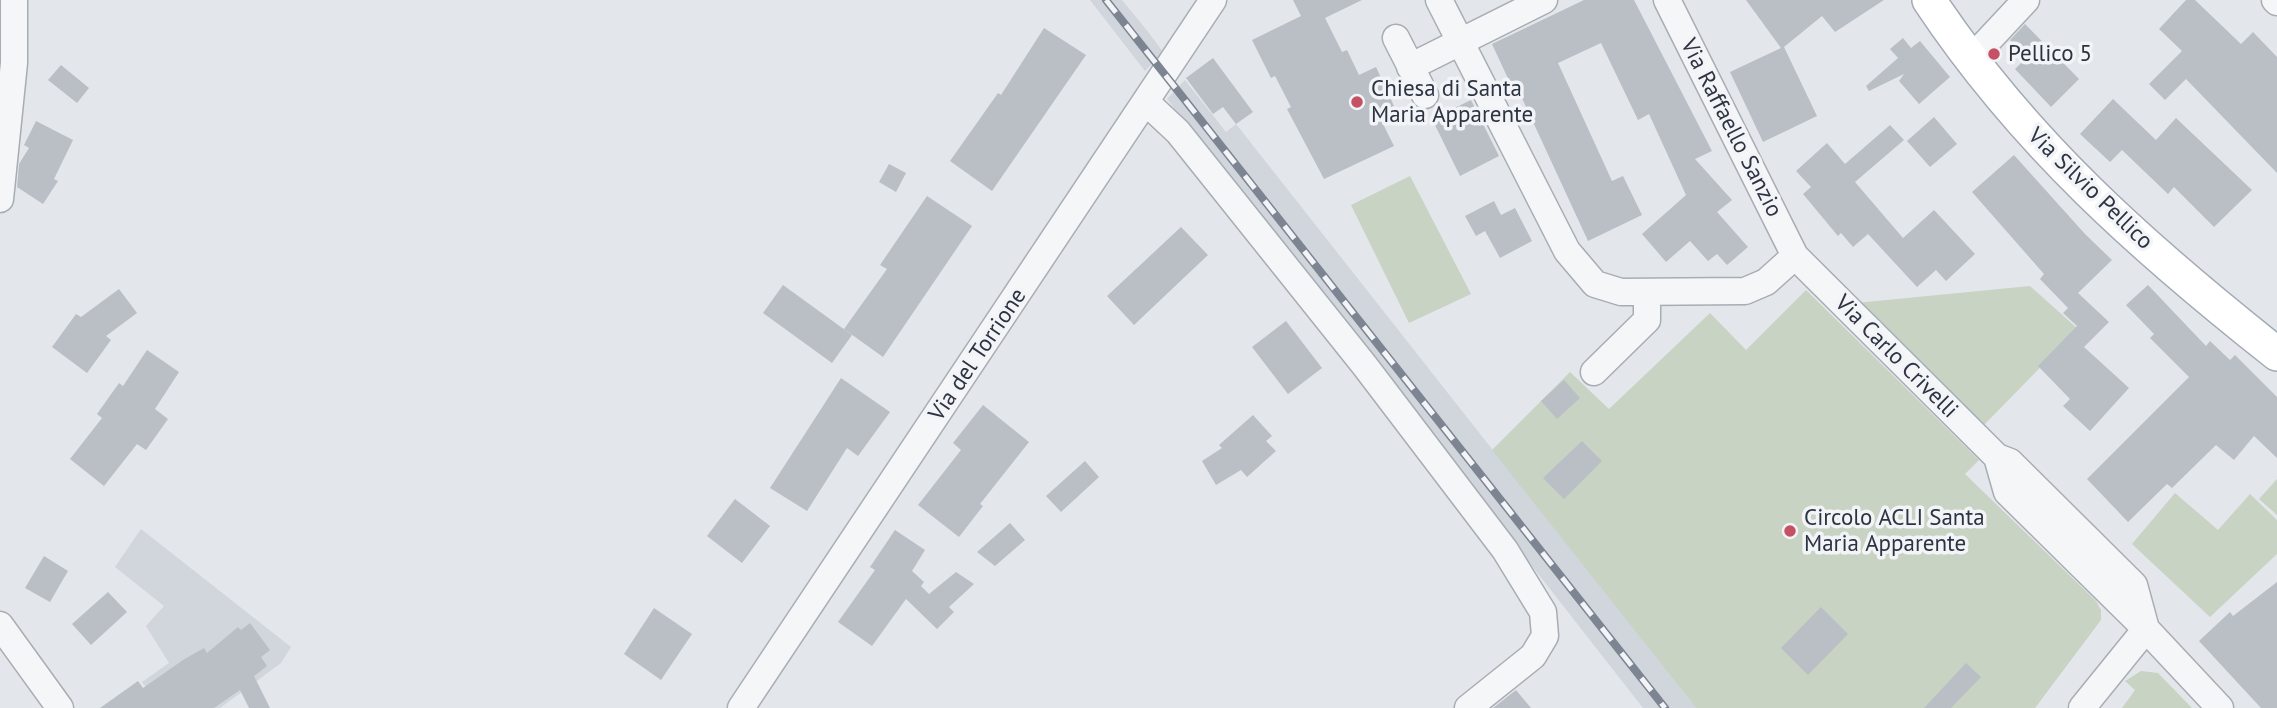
<!DOCTYPE html>
<style>
body{margin:0}
canvas{display:block;background:#e3e6ea}
</style>
<canvas width="2277" height="708"></canvas>
<script>
const ctx = document.querySelector('canvas').getContext('2d');
ctx.lineJoin = 'round';
function paint(path, color) { ctx.fillStyle = color; ctx.fill(path, 'evenodd'); }
function strokePath(path, color, width, dash) { ctx.strokeStyle = color; ctx.lineWidth = width; ctx.lineCap = dash ? 'butt' : 'round'; ctx.setLineDash(dash || []); ctx.stroke(path); }
function write(font, color, halo, rows, align = 'center') {
  ctx.font = font + ' "PT Sans",sans-serif'; ctx.lineWidth = 7; ctx.setLineDash([]); ctx.textBaseline = 'middle'; ctx.strokeStyle = halo; ctx.fillStyle = color; for (const [text, x, y, turn = 0] of rows) {
    ctx.save(); ctx.translate(x, y); ctx.rotate((+turn || 0) * Math.PI / 180); ctx.textAlign = isNaN(turn) ? turn : align; if (halo) ctx.strokeText(text, 0, 0); ctx.fillText(text, 0, 0); ctx.restore();
  }
}
paint(new Path2D(`
 M 1090,0 L 1122,0 L 1149,33 L 1163,52 L 1145,71 Z
 M 1185,80 L 1226,132 L 1236,124 L 1696,708 L 1643,708 L 1167,99 Z
 M 141,529 L 291,647 L 281,663 L 220,708 L 161,708 L 142,682 L 169,663 L 146,626 L 164,606 L 115,567 Z`), '#d1d5dc');
paint(new Path2D(`
 M 1410,176 L 1471,294 L 1409,323 L 1351,205 Z
 M 2030,286 L 2078,329 L 1982,427 L 1856,303 Z
 M 1806,290 L 1979,460 L 1965,474 L 2096,601 L 2101,610 L 2101,620 L 2035,708 L 1696,708 L 1492,450 L 1570,372 L 1609,409 L 1710,313 L 1746,350 Z
 M 2277,479 L 2277,515 L 2259,499 Z
 M 2175,493 L 2218,530 L 2250,494 L 2277,520 L 2277,554 L 2210,617 L 2132,544 Z
 M 2141,671 L 2158,673 L 2192,708 L 2122,708 L 2135,690 L 2125,681 Z`), '#c8d3c4');
paint(new Path2D(`
 M 1293,0 L 1362,0 L 1325,18 L 1342,52 L 1347,50 L 1359,75 L 1376,67 L 1394,106 L 1378,114 L 1394,146 L 1324,179 L 1287,109 L 1291,107 L 1275,76 L 1271,78 L 1252,40 L 1301,16 Z
 M 1584,0 L 1634,0 L 1712,151 L 1695,159 L 1732,200 L 1717,212 L 1748,247 L 1727,265 L 1717,254 L 1708,261 L 1690,241 L 1666,262 L 1642,234 L 1686,195 L 1649,114 L 1638,120 L 1601,43 L 1558,63 L 1612,181 L 1623,176 L 1642,215 L 1588,241 L 1515,83 L 1511,85 L 1492,44 Z
 M 1746,0 L 1884,0 L 1835,32 L 1822,16 L 1784,47 L 1817,116 L 1763,142 L 1730,72 L 1781,48 Z
 M 2186,0 L 2195,0 L 2241,44 L 2253,32 L 2277,57 L 2277,173 L 2186,79 L 2165,100 L 2149,84 L 2182,51 L 2159,29 Z
 M 2025,24 L 2079,79 L 2051,107 L 2015,69 L 2026,58 L 2010,40 Z
 M 1044,28 L 1086,55 L 992,191 L 950,161 L 998,93 L 1001,95 Z
 M 1903,38 L 1911,48 L 1920,41 L 1950,77 L 1919,104 L 1899,81 L 1904,74 L 1869,91 L 1866,86 L 1898,58 L 1890,49 Z
 M 1213,58 L 1253,112 L 1236,124 L 1223,107 L 1213,114 L 1186,78 Z
 M 61,65 L 89,88 L 77,103 L 48,80 Z
 M 2113,99 L 2156,140 L 2176,118 L 2252,190 L 2214,227 L 2174,187 L 2168,194 L 2122,150 L 2110,162 L 2080,134 Z
 M 1471,100 L 1499,156 L 1460,176 L 1432,119 Z
 M 1934,117 L 1957,144 L 1930,167 L 1907,141 Z
 M 36,121 L 73,140 L 54,179 L 58,181 L 43,204 L 17,187 L 19,164 L 29,148 L 24,145 Z
 M 1890,125 L 1904,140 L 1855,182 L 1903,238 L 1934,210 L 1975,254 L 1946,281 L 1936,270 L 1917,287 L 1868,234 L 1853,247 L 1841,233 L 1838,236 L 1803,194 L 1811,187 L 1796,171 L 1827,143 L 1845,164 Z
 M 2014,155 L 2085,234 L 2112,260 L 2078,293 L 2109,322 L 2084,347 L 2129,388 L 2090,431 L 2063,406 L 2070,399 L 2038,366 L 2077,326 L 2063,313 L 2068,308 L 2040,279 L 2044,274 L 1972,192 Z
 M 889,164 L 906,173 L 896,192 L 879,182 Z
 M 927,196 L 972,226 L 883,357 L 844,329 L 887,269 L 880,265 Z
 M 1494,201 L 1501,215 L 1515,208 L 1532,241 L 1500,258 L 1485,231 L 1476,236 L 1465,216 Z
 M 1181,227 L 1208,255 L 1134,325 L 1107,296 Z
 M 783,285 L 852,335 L 832,363 L 763,313 Z
 M 2148,285 L 2206,346 L 2210,341 L 2230,360 L 2235,355 L 2277,397 L 2277,458 L 2254,436 L 2234,460 L 2216,445 L 2172,488 L 2167,484 L 2128,522 L 2087,479 L 2189,377 L 2150,338 L 2154,334 L 2126,305 Z
 M 119,289 L 137,313 L 106,336 L 111,340 L 87,373 L 52,347 L 76,314 L 81,317 Z
 M 1286,321 L 1322,368 L 1288,394 L 1252,347 Z
 M 147,350 L 179,372 L 155,409 L 168,419 L 146,450 L 137,444 L 104,486 L 70,459 L 102,418 L 97,414 L 119,383 L 123,386 Z
 M 841,378 L 890,412 L 858,456 L 847,448 L 807,511 L 770,488 Z
 M 1564,380 L 1580,398 L 1557,419 L 1541,401 Z
 M 983,405 L 1029,442 L 980,504 L 983,506 L 959,537 L 918,505 L 961,450 L 953,443 Z
 M 1253,415 L 1272,436 L 1266,441 L 1276,451 L 1247,477 L 1241,470 L 1216,485 L 1202,461 L 1222,448 L 1219,445 Z
 M 1582,441 L 1602,461 L 1564,499 L 1543,478 Z
 M 1085,461 L 1099,477 L 1061,512 L 1046,496 Z
 M 735,499 L 770,526 L 742,563 L 707,536 Z
 M 1010,523 L 1025,540 L 995,566 L 977,552 Z
 M 895,530 L 925,550 L 912,571 L 924,582 L 921,586 L 929,594 L 956,572 L 974,584 L 949,607 L 954,612 L 937,629 L 906,599 L 872,646 L 838,622 L 875,570 L 870,567 Z
 M 44,556 L 68,571 L 50,602 L 25,588 Z
 M 2277,582 L 2277,708 L 2261,708 L 2199,641 L 2230,612 L 2233,616 Z
 M 108,592 L 127,612 L 91,645 L 72,624 Z
 M 1821,607 L 1848,634 L 1808,675 L 1781,648 Z
 M 654,608 L 692,634 L 661,680 L 624,654 Z
 M 250,623 L 270,650 L 261,657 L 267,666 L 254,676 L 270,708 L 249,708 L 240,690 L 214,708 L 100,708 L 138,681 L 143,688 L 183,660 L 204,648 L 207,653 L 238,627 L 241,630 Z
 M 1966,663 L 1981,677 L 1951,708 L 1924,708 Z
 M 1516,690 L 1531,708 L 1493,708 Z`), '#babfc6');
const minor = new Path2D(`
 M 1439,0 L 1567,251 L 1595,284 L 1621,292 L 1745,291 L 1766,282 L 1795,256
 M 1667,0 L 1795,256 L 1997,457 L 2010,462 L 2134,585 L 2146,629
 M 2275,0 L 2277,2
 M 1396,38 L 1425,95
 M 1969,61 L 2026,0
 M 1410,67 L 1544,0
 M 1147,103 L 1178,132 L 1365,366 L 1505,550 L 1543,612 L 1545,636 L 1533,656 L 1468,708
 M 0,199 L 14,63 L 14,0
 M 1594,372 L 1647,320 L 1647,292
 M 1997,457 L 2007,492 L 2146,629 L 2220,708
 M 0,625 L 60,708
 M 741,708 L 1213,0
 M 2082,708 L 2146,629`);
const major = new Path2D(`
 M 1929,0 C 2024,143 2143,248 2277,354`);
strokePath(minor, '#a8adb4', 29);
strokePath(major, '#a3aab5', 36);
strokePath(minor, '#f5f6f8', 26);
strokePath(major, '#fff', 33);
const rail = new Path2D(`
 M 1106,0 L 1665,708`);
strokePath(rail, '#7d8592', 8);
strokePath(rail, '#f2f4f7', 5, [16]);
for (const [x, y, r, color] of [
 [1994,54,7,"#c55264"],
 [1357,102,7,"#c55264"],
 [1790,531,7,"#c55264"]
]) { const dot = new Path2D(); dot.arc(x, y, r, 0, 2 * Math.PI); ctx.fillStyle = color; ctx.fill(dot); strokePath(dot, '#f2f4f7', 2.5); }
write('23px', '#2c3441', '#f2f4f7', [
 ["Pellico 5",2008,54],
 ["Chiesa di Santa",1371,89],
 ["Maria Apparente",1371,115],
 ["Circolo ACLI Santa",1804,518],
 ["Maria Apparente",1804,544]
], 'left');
write('23px', '#2c3441', '#f2f4f7', [
 ["Via Raffaello Sanzio",1731,128,63],
 ["Via Silvio Pellico",2090,189,44],
 ["Via del Torrione",978,355,-56],
 ["Via Carlo Crivelli",1896,357,45]
]);
</script>
